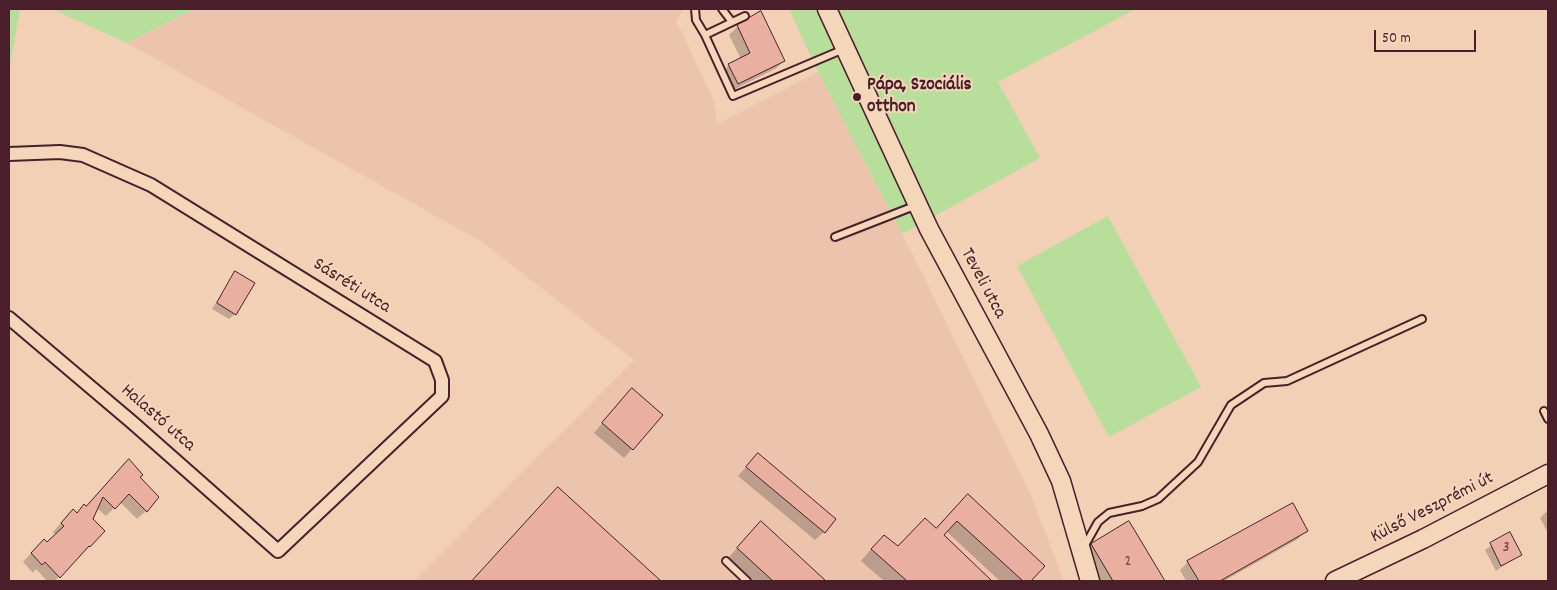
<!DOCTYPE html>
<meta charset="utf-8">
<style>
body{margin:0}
#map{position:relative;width:1557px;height:590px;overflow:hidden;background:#f2d0b6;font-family:Dekko,sans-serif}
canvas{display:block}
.frame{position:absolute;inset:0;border:10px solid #4a1f2b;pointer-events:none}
.scale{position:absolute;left:1374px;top:30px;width:102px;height:22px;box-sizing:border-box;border:2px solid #4a1f2b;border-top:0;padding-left:6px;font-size:15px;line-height:18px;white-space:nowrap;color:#4a1f2b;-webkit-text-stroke:4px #f4d7ba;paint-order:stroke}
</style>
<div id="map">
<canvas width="1557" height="590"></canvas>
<div class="frame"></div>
<div class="scale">50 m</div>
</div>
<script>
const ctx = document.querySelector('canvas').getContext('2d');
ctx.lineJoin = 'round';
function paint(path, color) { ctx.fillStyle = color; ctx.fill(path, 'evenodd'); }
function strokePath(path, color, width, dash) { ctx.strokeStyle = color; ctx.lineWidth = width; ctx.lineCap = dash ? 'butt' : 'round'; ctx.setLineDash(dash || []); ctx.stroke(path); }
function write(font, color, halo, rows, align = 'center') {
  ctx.font = font + ' Dekko,sans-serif'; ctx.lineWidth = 4; ctx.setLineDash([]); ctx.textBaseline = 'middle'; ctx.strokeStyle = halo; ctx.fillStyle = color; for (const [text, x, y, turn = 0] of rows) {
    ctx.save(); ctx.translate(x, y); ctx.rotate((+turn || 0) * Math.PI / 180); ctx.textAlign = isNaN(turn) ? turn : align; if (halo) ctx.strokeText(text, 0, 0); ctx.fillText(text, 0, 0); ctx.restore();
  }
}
paint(new Path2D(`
 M 194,9 L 684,9 L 676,20 L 714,101 L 717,124 L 818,72 L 922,273 L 1032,498 L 1064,581 L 414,581 L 634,360 L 482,242 L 127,43 Z`), '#ecc3ad');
paint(new Path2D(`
 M 9,9 L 20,9 L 9,72 Z
 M 52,9 L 194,9 L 127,43 Z
 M 789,9 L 1136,9 L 998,82 L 1040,158 L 902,234 L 818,72 Z
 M 1108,216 L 1201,387 L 1109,437 L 1017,266 Z`), '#b7df9b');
paint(new Path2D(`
 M 738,26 L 784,61 L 775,69 L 729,92 L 720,74 L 729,65 L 741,59 L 729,35 Z
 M 236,273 L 235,314 L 229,319 L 212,309 Z
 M 623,398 L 661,415 L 624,458 L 594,433 Z
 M 758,454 L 824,532 L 815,540 L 738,476 Z
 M 120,469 L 138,478 L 157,497 L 146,511 L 137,519 L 120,502 L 106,516 L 97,508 L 91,519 L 104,531 L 89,547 L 81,555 L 80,554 L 55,581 L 47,581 L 36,569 L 33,573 L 23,562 L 35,549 L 47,544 L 56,535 L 53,532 L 64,519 L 86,507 Z
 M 558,489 L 659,581 L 473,581 Z
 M 956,507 L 1043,566 L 1029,581 L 1000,581 L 946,531 L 942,536 L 991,581 L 884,581 L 861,561 L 873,547 L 898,548 L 936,530 Z
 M 1548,510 L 1548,533 L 1540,518 Z
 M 761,523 L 825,581 L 750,581 L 726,560 Z
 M 1128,523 L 1163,581 L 1096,581 L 1081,556 L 1092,545 Z
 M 1306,530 L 1298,539 L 1224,581 L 1186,581 L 1180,570 L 1188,562 Z
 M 1510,533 L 1520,554 L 1496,571 L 1485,550 Z`), '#0003');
const building = new Path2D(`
 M 761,11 L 785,61 L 738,84 L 728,64 L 750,53 L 737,25 Z
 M 235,271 L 255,283 L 236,315 L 217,303 Z
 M 632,388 L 663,415 L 633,450 L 602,423 Z
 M 758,453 L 836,519 L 825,533 L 746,467 Z
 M 129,459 L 143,475 L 140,477 L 159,497 L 147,512 L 129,494 L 115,509 L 103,497 L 93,519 L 105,531 L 90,547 L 89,546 L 60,578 L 45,562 L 42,565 L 31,553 L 44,539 L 47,542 L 64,526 L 61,523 L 73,509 L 77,513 L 84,504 L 86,506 Z
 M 558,487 L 661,581 L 472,581 Z
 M 968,494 L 1045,566 L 1031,581 L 1023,581 L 957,521 L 944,535 L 992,581 L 907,581 L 871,549 L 884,535 L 898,546 L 925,518 L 936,528 Z
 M 1293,503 L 1308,531 L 1220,581 L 1199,581 L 1187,561 Z
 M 761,521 L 826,581 L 773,581 L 737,548 Z
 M 1129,521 L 1165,581 L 1113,581 L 1091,544 Z
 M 1510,532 L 1522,555 L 1501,566 L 1490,543 Z`);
paint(building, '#e9b0a2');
strokePath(building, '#4a1f2b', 1);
const lane = new Path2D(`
 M 695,9 L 696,20 L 705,35
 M 722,9 L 732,22
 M 745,16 L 705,35 L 733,96 L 844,49
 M 835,237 L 917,205
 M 1544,411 L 1548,419
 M 1084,547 L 1098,522 L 1109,513 L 1142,506 L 1158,499 L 1198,462 L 1231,405 L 1264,383 L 1287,381 L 1422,319
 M 726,561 L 747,581`);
const street = new Path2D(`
 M 9,154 L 60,152 L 83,155 L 151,185 L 435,361 L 442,380 L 442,396 L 278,551 L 133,423 L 9,318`);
const secondary = new Path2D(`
 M 827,9 L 929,229 L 1039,434 L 1061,481 L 1090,581
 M 1335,581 L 1423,539 L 1548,474`);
strokePath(lane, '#4a1f2b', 10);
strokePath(street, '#4a1f2b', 16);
strokePath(secondary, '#4a1f2b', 21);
strokePath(lane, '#f4d7ba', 6);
strokePath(street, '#f4d7ba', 12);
strokePath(secondary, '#f4d7ba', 18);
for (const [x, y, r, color] of [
 [857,97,5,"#4a1f2b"]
]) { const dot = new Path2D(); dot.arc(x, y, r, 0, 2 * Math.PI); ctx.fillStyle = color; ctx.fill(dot); strokePath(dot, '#f4d7ba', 2); }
write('16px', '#724349', null, [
 ["3",1506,549],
 ["2",1128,563]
]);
write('bold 19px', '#4a1f2b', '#f4d7ba', [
 ["Pápa, Szociális",867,86],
 ["otthon",867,108]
], 'left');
write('19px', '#4a1f2b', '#f4d7ba', [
 ["Teveli utca",982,284,62],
 ["Sásréti utca",351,287,32],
 ["Halastó utca",157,419,41],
 ["Külső Veszprémi út",1433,509,-27]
]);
</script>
